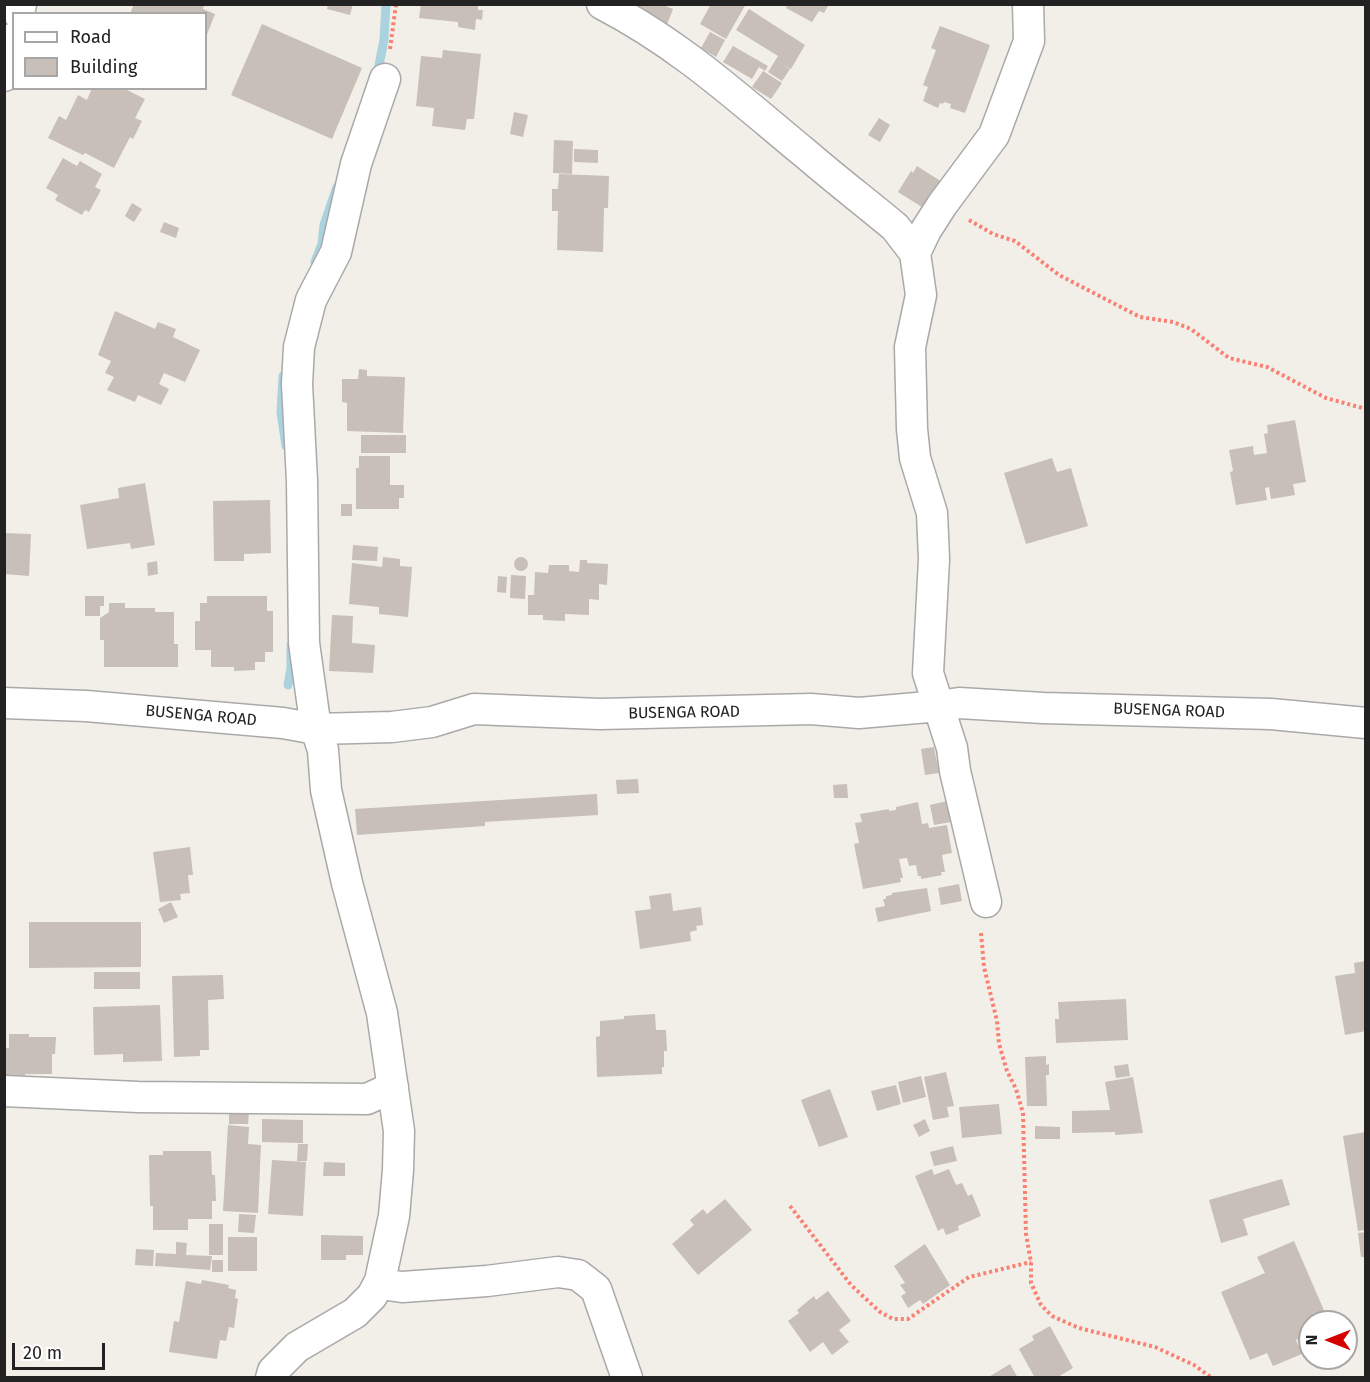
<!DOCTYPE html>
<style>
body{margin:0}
#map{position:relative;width:1370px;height:1382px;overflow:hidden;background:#f2efe9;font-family:"Fira Sans",sans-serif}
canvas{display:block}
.frame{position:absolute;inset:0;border:6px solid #222;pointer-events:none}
.legend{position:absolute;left:12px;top:12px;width:195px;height:78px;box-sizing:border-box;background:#fff;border:2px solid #a7a7a7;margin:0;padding:8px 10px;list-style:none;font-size:18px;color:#222}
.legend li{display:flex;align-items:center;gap:12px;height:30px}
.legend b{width:30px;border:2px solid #a7a7a7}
.north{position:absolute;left:1298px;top:1310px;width:60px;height:60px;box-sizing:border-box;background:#fff;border:2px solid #a7a7a7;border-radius:50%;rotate:270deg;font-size:16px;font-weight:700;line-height:24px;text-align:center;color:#222}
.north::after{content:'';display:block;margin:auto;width:21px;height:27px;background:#d40000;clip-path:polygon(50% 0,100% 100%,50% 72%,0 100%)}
.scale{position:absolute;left:12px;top:1343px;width:93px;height:27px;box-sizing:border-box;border:3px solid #222;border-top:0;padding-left:8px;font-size:18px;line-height:21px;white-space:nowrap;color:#222;-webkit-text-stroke:4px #fff;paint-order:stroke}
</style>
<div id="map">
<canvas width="1370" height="1382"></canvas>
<div class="frame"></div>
<ul class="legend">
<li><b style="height:8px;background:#fff"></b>Road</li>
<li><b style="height:16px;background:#c7bfb8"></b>Building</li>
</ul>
<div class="north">N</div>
<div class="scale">20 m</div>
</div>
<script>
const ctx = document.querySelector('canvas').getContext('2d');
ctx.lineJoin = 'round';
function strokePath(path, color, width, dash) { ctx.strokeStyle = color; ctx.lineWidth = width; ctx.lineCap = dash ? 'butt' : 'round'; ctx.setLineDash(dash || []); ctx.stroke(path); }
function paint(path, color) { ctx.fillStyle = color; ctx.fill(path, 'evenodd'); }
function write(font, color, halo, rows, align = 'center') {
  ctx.font = font + ' "Fira Sans",sans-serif'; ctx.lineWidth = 6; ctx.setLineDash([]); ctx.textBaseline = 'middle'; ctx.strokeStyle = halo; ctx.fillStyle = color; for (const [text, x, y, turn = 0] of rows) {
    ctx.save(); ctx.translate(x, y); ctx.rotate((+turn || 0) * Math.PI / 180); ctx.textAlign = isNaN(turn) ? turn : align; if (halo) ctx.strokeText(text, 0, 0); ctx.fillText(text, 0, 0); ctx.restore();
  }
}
strokePath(new Path2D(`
 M 377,75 L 384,40 L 386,4
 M 315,262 L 322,244 L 324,225 L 337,187
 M 283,376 L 281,412 L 286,446
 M 288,685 L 291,668 L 291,645`), '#aad3df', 9);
paint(new Path2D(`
 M 134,4 L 204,4 L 203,9 L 215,14 L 206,37 L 206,14 L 130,14 Z
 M 328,4 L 353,4 L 350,15 L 327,9 Z
 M 421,4 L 478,4 L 478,10 L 483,10 L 482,20 L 476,19 L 475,30 L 458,27 L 458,22 L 419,18 Z
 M 639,4 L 661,4 L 673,9 L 666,27 L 635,15 Z
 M 711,4 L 746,4 L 726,39 L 700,24 Z
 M 788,4 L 829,4 L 824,13 L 819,11 L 812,22 L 786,8 Z
 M 749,9 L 805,45 L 791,69 L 779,63 L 790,69 L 782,81 L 768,72 L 778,56 L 736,30 Z
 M 262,24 L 362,68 L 332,139 L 231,95 Z
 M 940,26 L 990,45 L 965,113 L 950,108 L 951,104 L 944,102 L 943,104 L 940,103 L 938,108 L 923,101 L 928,87 L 923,85 L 936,50 L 931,48 Z
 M 710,32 L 725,40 L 716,57 L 701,48 Z
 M 733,46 L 768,66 L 765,71 L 759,67 L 752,79 L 723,62 Z
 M 443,50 L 481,54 L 474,119 L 467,119 L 465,130 L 432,126 L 434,108 L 416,106 L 421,56 L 442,58 Z
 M 763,71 L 782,83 L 771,99 L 752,87 Z
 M 92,88 L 127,88 L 127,90 L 145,99 L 135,118 L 142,121 L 133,139 L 130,137 L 114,168 L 85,153 L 83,155 L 48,138 L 59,116 L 66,120 L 78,95 L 87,100 Z
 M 514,112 L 528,115 L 523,137 L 510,134 Z
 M 879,118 L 890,125 L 880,142 L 868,135 Z
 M 554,140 L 573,141 L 572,174 L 553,173 Z
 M 574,149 L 598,150 L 598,163 L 574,162 Z
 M 63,158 L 77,166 L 80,161 L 102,174 L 95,187 L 101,190 L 89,212 L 85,210 L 82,215 L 55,200 L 58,195 L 46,188 Z
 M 917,166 L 942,182 L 925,209 L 898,192 L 911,171 L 913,173 Z
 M 559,174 L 609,176 L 608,208 L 604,208 L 603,252 L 557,250 L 558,211 L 552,211 L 552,189 L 558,189 Z
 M 132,203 L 142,209 L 134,222 L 125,216 Z
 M 164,222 L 179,228 L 176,238 L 160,232 Z
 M 115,311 L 155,329 L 158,322 L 176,329 L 173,337 L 200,350 L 185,382 L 164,373 L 159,384 L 169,389 L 161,405 L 138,395 L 135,402 L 107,390 L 114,377 L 105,373 L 111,361 L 98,355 Z
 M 359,369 L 367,370 L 367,376 L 405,377 L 403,433 L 347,431 L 347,403 L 342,402 L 342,379 L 358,379 Z
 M 1295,420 L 1306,482 L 1293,484 L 1295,495 L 1271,499 L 1269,487 L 1265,488 L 1267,500 L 1236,505 L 1230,472 L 1233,471 L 1229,450 L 1253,446 L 1254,455 L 1267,453 L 1264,434 L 1268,433 L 1267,425 Z
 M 361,435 L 406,435 L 406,453 L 361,453 Z
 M 359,456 L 390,456 L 390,485 L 404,485 L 404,498 L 399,498 L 399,509 L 356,509 L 356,468 L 359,468 Z
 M 1052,458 L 1057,472 L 1071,468 L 1088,526 L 1026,544 L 1004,473 Z
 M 145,483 L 155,545 L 131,549 L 130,543 L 87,549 L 80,505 L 119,498 L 118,488 Z
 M 270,500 L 271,553 L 244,554 L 244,561 L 214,561 L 213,501 Z
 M 341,504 L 352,504 L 352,516 L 341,516 Z
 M 4,533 L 31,534 L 29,576 L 4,574 Z
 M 353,545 L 378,547 L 377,561 L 352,560 Z
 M 383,557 L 400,559 L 400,566 L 412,567 L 408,617 L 379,614 L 379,607 L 349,604 L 352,563 L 382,567 Z
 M514 564a7 7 0 1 1 14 0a7 7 0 1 1-14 0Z
 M 580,560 L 587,560 L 587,563 L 608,564 L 607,585 L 599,584 L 599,600 L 589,599 L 589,615 L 565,614 L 565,621 L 543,620 L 543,615 L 528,615 L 528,595 L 534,595 L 535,572 L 548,573 L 549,565 L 569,565 L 569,571 L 579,572 Z
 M 157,561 L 158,574 L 148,576 L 147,563 Z
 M 511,575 L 526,576 L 525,599 L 510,598 Z
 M 498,576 L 507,577 L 506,593 L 497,592 Z
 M 85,596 L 104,596 L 104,606 L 100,606 L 100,616 L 85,616 Z
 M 207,596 L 267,596 L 267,611 L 273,611 L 273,652 L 265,652 L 265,662 L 255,662 L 255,670 L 234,671 L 234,667 L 211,667 L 211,650 L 195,650 L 195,621 L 200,621 L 200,603 L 207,603 Z
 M 109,603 L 125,603 L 125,608 L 155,608 L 155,612 L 174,612 L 174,644 L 178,644 L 178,667 L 104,667 L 104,640 L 100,640 L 100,618 L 109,612 Z
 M 332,615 L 353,616 L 352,643 L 375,645 L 373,673 L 329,671 Z
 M 934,747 L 939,773 L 925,775 L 921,749 Z
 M 638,779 L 639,793 L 617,794 L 616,780 Z
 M 847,784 L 848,798 L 834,798 L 833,785 Z
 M 597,794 L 598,815 L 485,822 L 485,826 L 357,835 L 355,809 Z
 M 947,801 L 951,822 L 934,825 L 930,805 Z
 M 918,802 L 922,824 L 928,823 L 929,828 L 947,825 L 952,853 L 942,855 L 945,872 L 941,872 L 942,875 L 921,879 L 921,876 L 918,876 L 916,865 L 909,866 L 907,858 L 899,859 L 903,878 L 900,878 L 901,882 L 863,889 L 854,844 L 859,843 L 855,823 L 862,822 L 860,814 L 889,809 L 889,811 L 896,810 L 896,807 Z
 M 190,847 L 193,875 L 188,875 L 190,893 L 180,894 L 181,900 L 160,902 L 153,852 Z
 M 959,884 L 962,901 L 941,905 L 938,888 Z
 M 927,888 L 931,911 L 878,922 L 875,908 L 885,906 L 883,899 L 886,899 L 886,896 L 892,895 L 892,893 Z
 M 671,893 L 673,911 L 701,907 L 703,925 L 696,926 L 697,930 L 690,932 L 691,941 L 640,949 L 635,911 L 651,909 L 649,896 Z
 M 171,902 L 178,917 L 164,923 L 158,909 Z
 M 29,922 L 141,922 L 141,967 L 29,968 Z
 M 1366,961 L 1366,1031 L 1345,1035 L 1335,976 L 1355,973 L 1354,963 Z
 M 94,972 L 140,972 L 140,989 L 94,989 Z
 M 223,975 L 224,999 L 208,1000 L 209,1050 L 200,1050 L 200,1056 L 174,1057 L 172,976 Z
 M 1126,999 L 1128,1040 L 1056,1043 L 1055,1019 L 1059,1019 L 1058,1002 Z
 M 160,1005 L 162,1061 L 123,1062 L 123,1054 L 94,1055 L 93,1007 Z
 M 655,1014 L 656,1030 L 666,1030 L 667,1051 L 664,1051 L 664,1067 L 662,1067 L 662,1074 L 597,1077 L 596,1037 L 600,1036 L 600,1021 L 624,1019 L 624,1016 Z
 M 9,1034 L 29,1034 L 29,1037 L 56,1037 L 55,1054 L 52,1054 L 52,1074 L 25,1074 L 25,1078 L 4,1077 L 4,1048 L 9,1048 Z
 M 1046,1056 L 1046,1065 L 1049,1064 L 1049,1075 L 1046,1075 L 1047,1106 L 1027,1106 L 1025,1057 Z
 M 1128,1064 L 1130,1076 L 1116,1078 L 1114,1066 Z
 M 946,1072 L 954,1106 L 947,1107 L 949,1117 L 933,1120 L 924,1077 Z
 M 921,1076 L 926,1097 L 903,1103 L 898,1082 Z
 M 1133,1077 L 1143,1133 L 1115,1135 L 1115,1132 L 1072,1133 L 1072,1111 L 1110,1110 L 1105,1082 Z
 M 896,1085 L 901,1104 L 877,1111 L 871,1091 Z
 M 830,1089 L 848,1137 L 819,1147 L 801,1100 Z
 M 999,1104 L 1002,1134 L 962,1138 L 959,1107 Z
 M 229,1112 L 249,1112 L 248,1124 L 229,1124 Z
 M 262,1119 L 303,1120 L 303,1143 L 262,1142 Z
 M 925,1119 L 930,1131 L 919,1137 L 913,1125 Z
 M 228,1125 L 249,1127 L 248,1144 L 261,1145 L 258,1213 L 223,1211 Z
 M 1035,1126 L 1060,1127 L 1060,1139 L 1035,1139 Z
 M 1366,1132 L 1366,1230 L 1358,1231 L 1343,1136 Z
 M 298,1144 L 308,1144 L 307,1161 L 297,1161 Z
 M 953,1146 L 957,1161 L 934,1166 L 930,1152 Z
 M 163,1151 L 211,1151 L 212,1175 L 215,1175 L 216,1201 L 212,1201 L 212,1219 L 188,1219 L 188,1230 L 153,1230 L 153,1206 L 150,1206 L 149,1155 L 163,1155 Z
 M 272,1160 L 306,1162 L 303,1216 L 268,1214 Z
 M 324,1162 L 345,1163 L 345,1176 L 323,1176 Z
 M 932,1169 L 934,1175 L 949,1169 L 956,1185 L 962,1183 L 968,1196 L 972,1194 L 981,1216 L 958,1226 L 959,1230 L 946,1235 L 943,1228 L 938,1231 L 915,1176 Z
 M 1282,1179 L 1290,1205 L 1243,1219 L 1248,1235 L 1221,1243 L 1209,1200 Z
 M 725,1199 L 752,1230 L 698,1275 L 672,1244 L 694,1225 L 690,1220 L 703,1209 L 707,1214 Z
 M 239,1214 L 256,1215 L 254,1233 L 238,1232 Z
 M 209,1224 L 223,1224 L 223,1255 L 209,1255 Z
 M 1366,1232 L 1366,1257 L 1361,1257 L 1358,1233 Z
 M 321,1235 L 363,1236 L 363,1255 L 346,1255 L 346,1260 L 321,1260 Z
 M 228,1237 L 257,1237 L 257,1271 L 228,1271 Z
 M 1294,1241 L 1329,1322 L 1310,1322 L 1310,1333 L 1296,1340 L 1302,1354 L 1273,1366 L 1267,1353 L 1250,1360 L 1221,1292 L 1265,1273 L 1257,1257 Z
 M 176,1242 L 187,1243 L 186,1255 L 212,1256 L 210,1270 L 155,1266 L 156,1253 L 176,1254 Z
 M 925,1244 L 950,1285 L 923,1304 L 920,1300 L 908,1308 L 901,1296 L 906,1293 L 900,1285 L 905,1283 L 894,1266 Z
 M 136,1249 L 154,1250 L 153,1266 L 135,1265 Z
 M 212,1260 L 223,1260 L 223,1272 L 212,1272 Z
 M 202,1280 L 229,1285 L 228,1288 L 236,1290 L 235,1298 L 238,1299 L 234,1328 L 229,1327 L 226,1341 L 220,1340 L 217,1359 L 169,1352 L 174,1321 L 179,1322 L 186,1281 L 201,1284 Z
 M 828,1291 L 851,1321 L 839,1330 L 849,1342 L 832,1355 L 823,1342 L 810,1352 L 788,1321 L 799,1313 L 797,1310 L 814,1296 L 816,1300 Z
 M 1050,1326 L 1073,1368 L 1056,1378 L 1035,1378 L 1019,1349 L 1034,1340 L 1032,1336 Z
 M 1010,1364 L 1018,1378 L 987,1378 Z`), '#c7bfb8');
const minor = new Path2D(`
 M 602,4 C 681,45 738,98 806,154 C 835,179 865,202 895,227 L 915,253 L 921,295 L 910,347 L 912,429 L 915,458 L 932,513 L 934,559 L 928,673 L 952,748 L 955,771 L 986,902
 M 19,14 L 21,4
 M 4,76 L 14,38
 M 915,253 L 926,230 L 942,205 L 994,135 L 1029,41 L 1028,4
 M 4,703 L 86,706 L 283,723 L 316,729 L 392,727 L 432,722 L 474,709 L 600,714 L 811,709 L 859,713 L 940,706 L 959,703 L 1043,708 L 1271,714 L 1366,723
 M 4,1091 L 138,1097 L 367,1099 L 393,1087
 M 380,1281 L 388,1285 L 402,1287 L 487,1281 L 558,1272 L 578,1275 L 596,1289 L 627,1378
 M 271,1378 L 273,1371 L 297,1347 L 355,1313 L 372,1296 L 380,1281 L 394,1216 L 398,1170 L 399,1131 L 382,1013 L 347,883 L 326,790 L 323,750 L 316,729 L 304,643 L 302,481 L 297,384 L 299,347 L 311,300 L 336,252 L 356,164 L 385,79`);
strokePath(minor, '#a9a9a9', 33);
strokePath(new Path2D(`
 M 390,49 L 396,4
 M 969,220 L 993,234 L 1015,241 L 1059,275 L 1140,317 L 1173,322 L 1191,329 L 1229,358 L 1267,367 L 1326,398 L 1366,409
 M 981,933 L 984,967 L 997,1021 L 999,1044 L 1007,1071 L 1016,1089 L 1023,1113 L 1026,1234 L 1031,1262 L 1031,1283 L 1041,1305 L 1052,1316 L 1079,1328 L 1155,1347 L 1194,1365 L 1212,1378
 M 790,1206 L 851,1285 L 880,1312 L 893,1319 L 908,1319 L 969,1277 L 1031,1262`), '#fa8072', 4, [3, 3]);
strokePath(minor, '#fff', 30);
write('16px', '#222', '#fff', [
 ["BUSENGA ROAD",1169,711,2],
 ["BUSENGA ROAD",684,713,-1],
 ["BUSENGA ROAD",201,716,5]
]);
</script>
